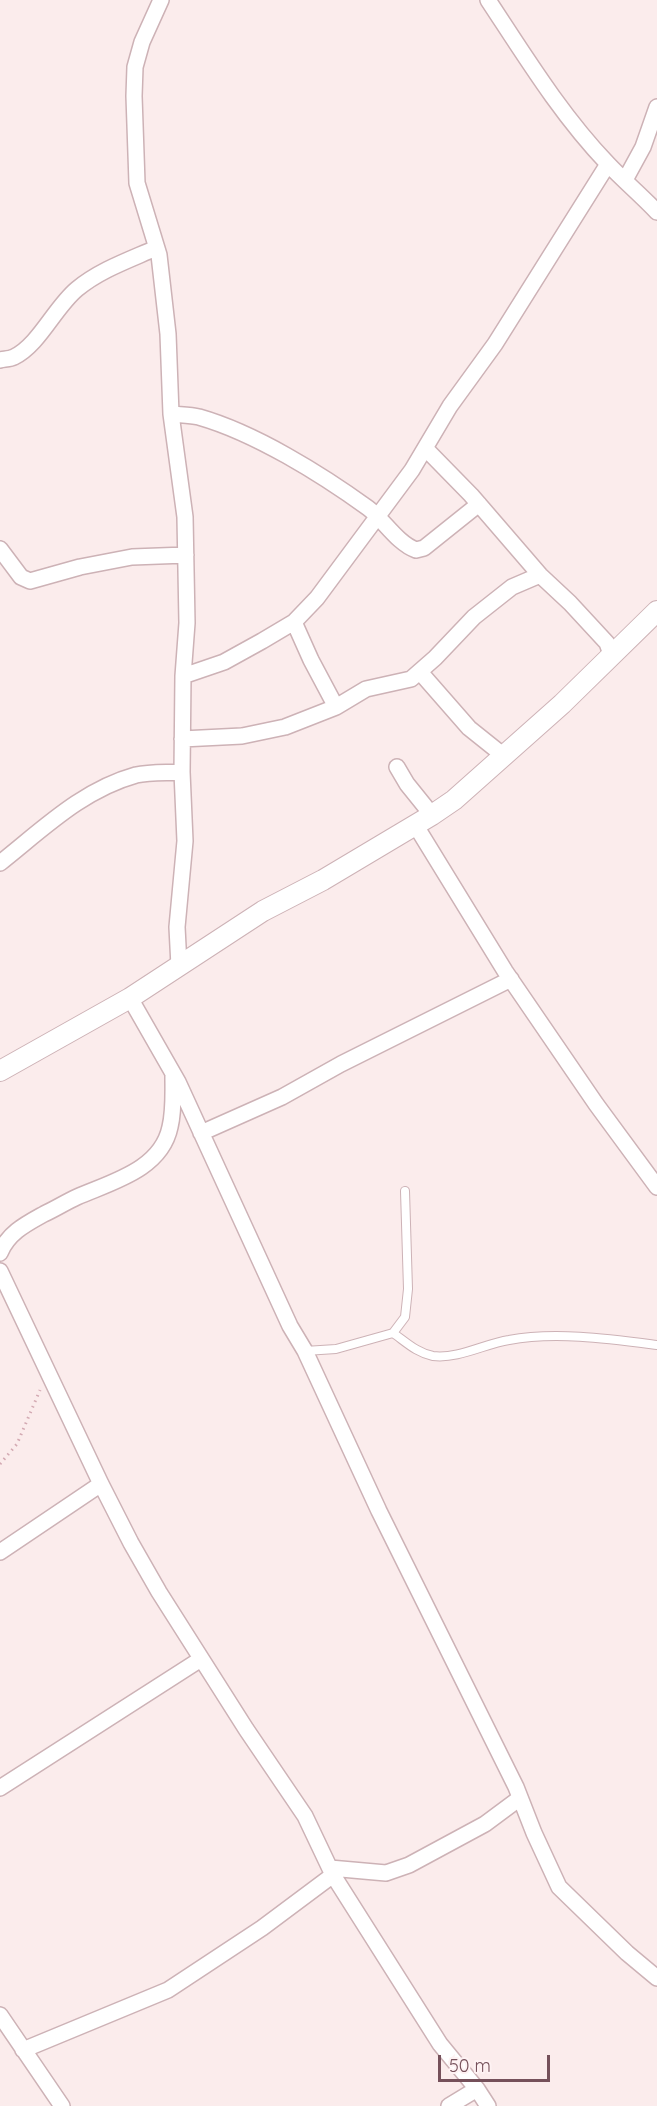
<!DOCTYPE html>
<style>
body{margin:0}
#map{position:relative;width:657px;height:2106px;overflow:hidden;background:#fbecec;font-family:Quicksand,sans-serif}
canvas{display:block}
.scale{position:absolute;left:438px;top:2055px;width:112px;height:27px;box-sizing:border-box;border:3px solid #75505a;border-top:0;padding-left:8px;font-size:18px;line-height:21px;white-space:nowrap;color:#75505a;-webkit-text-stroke:4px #fef2f3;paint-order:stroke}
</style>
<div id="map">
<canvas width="657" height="2106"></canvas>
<div class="scale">50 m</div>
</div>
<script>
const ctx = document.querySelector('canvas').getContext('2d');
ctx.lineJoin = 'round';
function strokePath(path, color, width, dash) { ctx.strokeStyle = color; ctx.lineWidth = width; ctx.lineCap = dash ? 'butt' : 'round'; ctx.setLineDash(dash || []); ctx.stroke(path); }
const service = new Path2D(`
 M 393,1333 C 406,1342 417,1353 433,1356 C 459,1359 484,1344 509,1340 C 555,1331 611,1339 657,1345
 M 305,1351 L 336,1349 L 393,1333 L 405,1317 L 408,1289 L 405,1191`);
const minor = new Path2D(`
 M 161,0 L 142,42 L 135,67 L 134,96 L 137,183 L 159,255 L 168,334 L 171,414 L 185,517 L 187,623 L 183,676 L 182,772 L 185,841 L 177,927 L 179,966
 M 488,0 C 525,56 561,115 608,164 C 623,180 641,195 657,212
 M 625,180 L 643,147 L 657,107
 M 0,360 C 4,359 10,359 14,357 C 39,345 55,307 77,289 C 100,270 129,260 156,248
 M 171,414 C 180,415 190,415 199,417 C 255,433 321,474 368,508 C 384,520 397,543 416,550 L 424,548 L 479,504
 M 425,448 L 471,495 L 540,575 L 570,603 L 607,643 L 612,657
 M 0,549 L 21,577 L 30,581 L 80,567 L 132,557 L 186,555
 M 294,622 L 311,660 L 336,707
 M 420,672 L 469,728 L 504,756
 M 183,676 L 224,662 L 262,641 L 294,622 L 317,598 L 412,470 L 450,406 L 495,344 L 608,164
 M 182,739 L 242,736 L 285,727 L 336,707 L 366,689 L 411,679 L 435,658 L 474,617 L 512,587 L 540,575
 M 397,767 L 407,784 L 432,815
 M 416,826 L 505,971 L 596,1104 L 657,1187
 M 0,863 C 43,829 82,790 136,775 C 150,772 167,773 182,772
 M 130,998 L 178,1082 L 290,1326 L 305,1351 L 379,1511 L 516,1787 L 534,1833 L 559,1887 L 627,1953 L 657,1978
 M 201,1133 L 282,1097 L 341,1064 L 511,979
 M 0,1253 C 8,1233 26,1224 44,1214 C 55,1209 66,1202 77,1197 C 111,1182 161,1170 170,1127 C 174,1111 173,1093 173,1076
 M 0,1271 L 101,1484 L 131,1543 L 159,1592 L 246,1729 L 305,1816 L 333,1875 L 440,2044 L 477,2089 L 488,2106
 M 0,1552 L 101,1484
 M 0,1788 L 201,1659
 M 330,1868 L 386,1873 L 409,1865 L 485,1824 L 520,1798
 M 0,2015 L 62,2106
 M 23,2050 L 168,1990 L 262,1928 L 333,1875
 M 449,2106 L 477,2089`);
const tertiary = new Path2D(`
 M 0,1071 L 130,998 L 263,911 L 323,880 L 432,815 L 454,800 L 562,704 L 657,611`);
strokePath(service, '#cdb2b6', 10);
strokePath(minor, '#cdb2b6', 18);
strokePath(tertiary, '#cdb2b6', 22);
strokePath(new Path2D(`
 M 0,1464 L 17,1444 L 40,1390`), '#d3a9b2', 3, [1.5, 4.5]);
strokePath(service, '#fff', 8);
strokePath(minor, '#fff', 15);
strokePath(tertiary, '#fff', 20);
</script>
